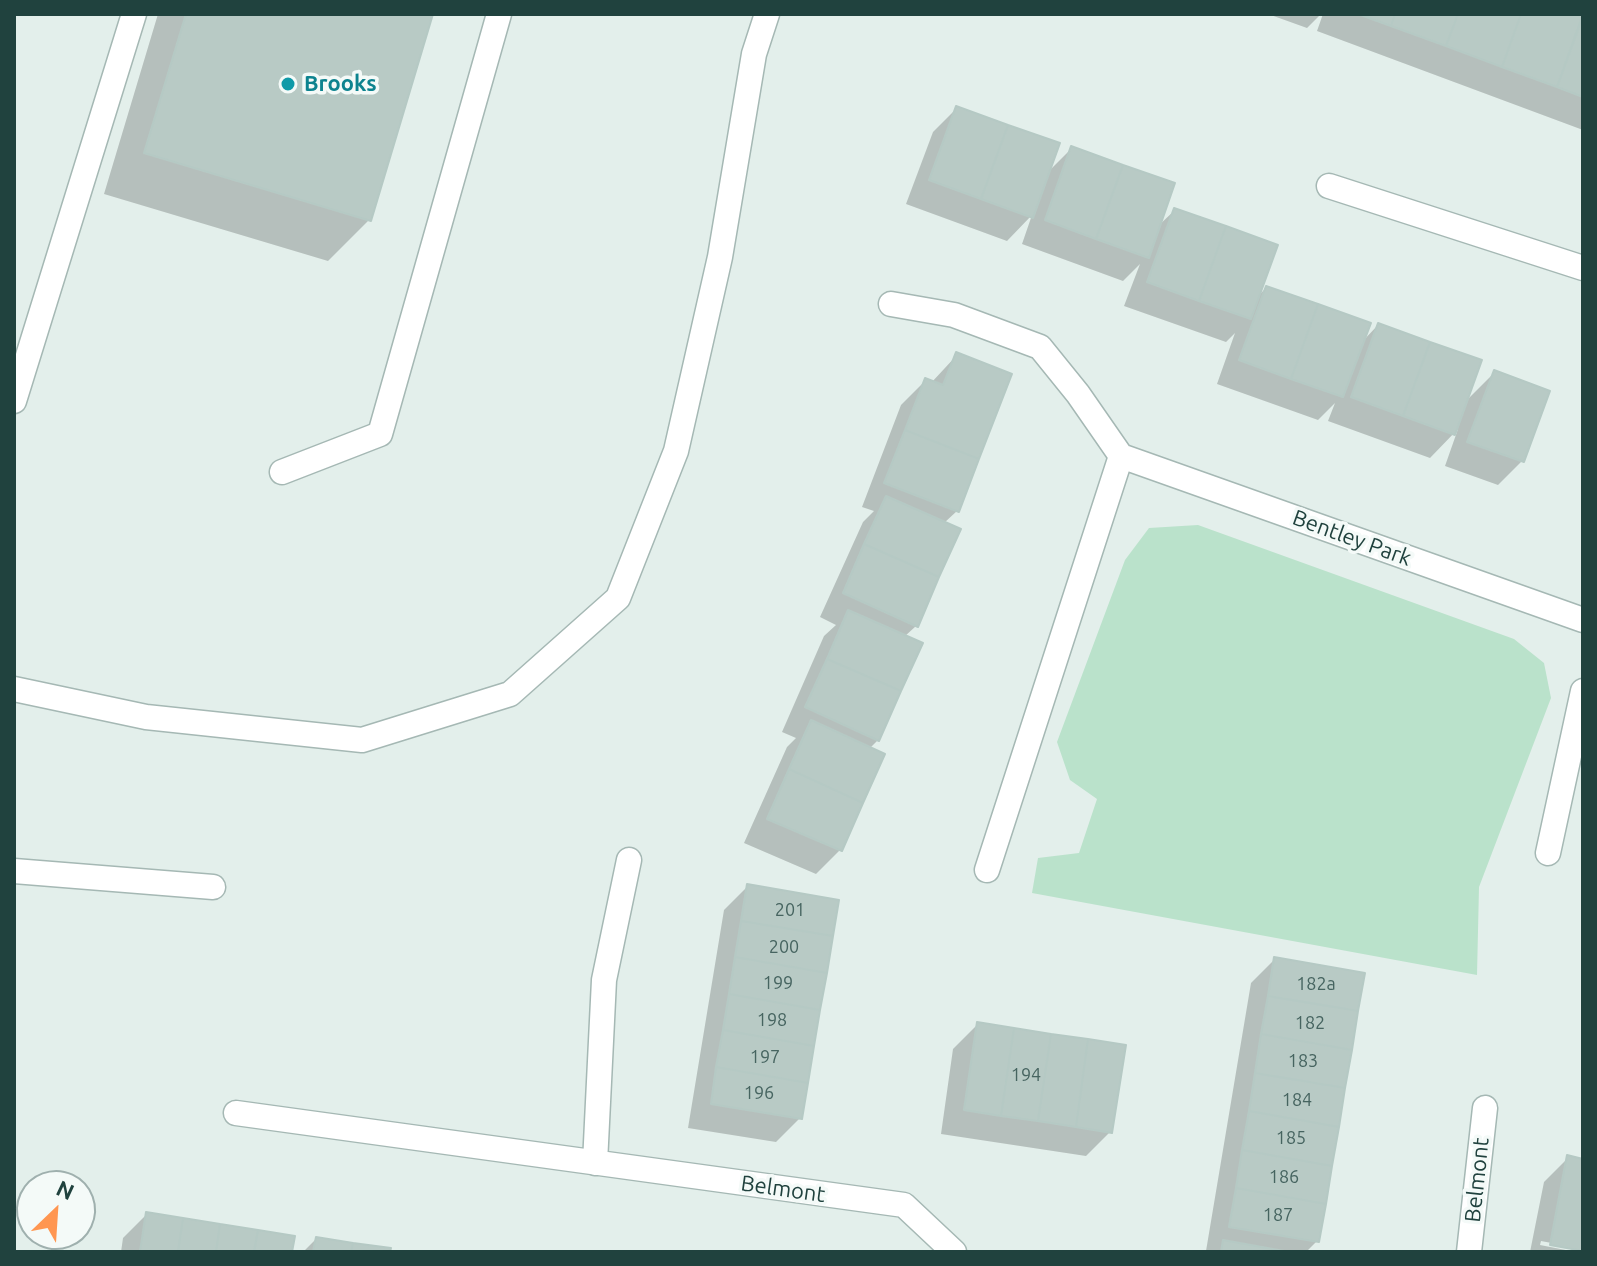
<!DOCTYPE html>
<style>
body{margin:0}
#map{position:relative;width:1597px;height:1266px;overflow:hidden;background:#e3efeb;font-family:Ubuntu,sans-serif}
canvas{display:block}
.frame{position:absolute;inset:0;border:16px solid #20423e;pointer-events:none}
.north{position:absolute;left:16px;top:1170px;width:80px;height:80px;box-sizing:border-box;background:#f4faf8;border:2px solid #9fb0ae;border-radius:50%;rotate:25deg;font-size:22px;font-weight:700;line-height:32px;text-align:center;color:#20423e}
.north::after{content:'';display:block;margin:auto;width:28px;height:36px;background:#ff9651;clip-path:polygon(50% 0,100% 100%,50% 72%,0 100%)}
</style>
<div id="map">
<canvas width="1597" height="1266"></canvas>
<div class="frame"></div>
<div class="north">N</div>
</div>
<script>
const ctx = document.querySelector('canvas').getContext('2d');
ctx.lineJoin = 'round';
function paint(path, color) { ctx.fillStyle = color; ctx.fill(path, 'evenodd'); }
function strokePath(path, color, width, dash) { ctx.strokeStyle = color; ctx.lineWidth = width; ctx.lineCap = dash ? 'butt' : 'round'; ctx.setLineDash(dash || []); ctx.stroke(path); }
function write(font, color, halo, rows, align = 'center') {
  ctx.font = font + ' Ubuntu,sans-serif'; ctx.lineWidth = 7; ctx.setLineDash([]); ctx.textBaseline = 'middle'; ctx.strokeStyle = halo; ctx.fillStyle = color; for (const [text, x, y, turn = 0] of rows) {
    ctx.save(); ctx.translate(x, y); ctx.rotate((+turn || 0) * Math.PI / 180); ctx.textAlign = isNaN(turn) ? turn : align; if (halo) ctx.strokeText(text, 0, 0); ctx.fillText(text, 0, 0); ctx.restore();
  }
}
paint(new Path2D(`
 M 1198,525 L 1514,639 L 1544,663 L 1551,698 L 1479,887 L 1477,975 L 1032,893 L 1038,858 L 1079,853 L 1097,799 L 1070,780 L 1057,742 L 1125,560 L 1149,528 Z`), '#bae2cb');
paint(new Path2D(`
 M 158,14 L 431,14 L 369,220 L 328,261 L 104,194 Z
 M 1268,14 L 1321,14 L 1307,28 Z
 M 1323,14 L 1583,14 L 1583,130 L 1317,31 Z
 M 957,108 L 1047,173 L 1072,148 L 1157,227 L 1175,210 L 1257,297 L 1266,288 L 1361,343 L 1378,325 L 1465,402 L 1494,373 L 1522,461 L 1498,485 L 1445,466 L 1458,429 L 1430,458 L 1328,421 L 1335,403 L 1318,420 L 1217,384 L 1235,333 L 1226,342 L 1124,306 L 1140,264 L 1123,281 L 1022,244 L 1032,215 L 1007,241 L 906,204 L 933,132 Z
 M 957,355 L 957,511 L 944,523 L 916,626 L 904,637 L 878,740 L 869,749 L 840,850 L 816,874 L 744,843 L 787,747 L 796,738 L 782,732 L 824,636 L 836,625 L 820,617 L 863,522 L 874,511 L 862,507 L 901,405 L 925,381 L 931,383 Z
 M 748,886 L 800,1118 L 776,1142 L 688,1128 L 724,910 Z
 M 1275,959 L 1317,1241 L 1306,1252 L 1206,1251 L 1251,983 Z
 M 977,1025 L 1110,1132 L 1086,1156 L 941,1134 L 953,1049 Z
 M 1568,1158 L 1583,1161 L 1583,1249 L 1541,1241 L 1540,1245 L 1576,1252 L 1530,1252 L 1544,1182 Z
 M 147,1214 L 290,1252 L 121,1252 L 123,1238 Z
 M 316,1239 L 401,1252 L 303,1252 Z`), '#0003');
const building = new Path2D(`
 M 186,14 L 433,14 L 371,221 L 144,153 Z
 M 1358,14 L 1395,14 L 1391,26 Z
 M 1395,14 L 1458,14 L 1446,46 L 1391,26 Z
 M 1458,14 L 1521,14 L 1502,67 L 1446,46 Z
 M 1521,14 L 1583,14 L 1557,87 L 1502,67 Z
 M 1583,16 L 1583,97 L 1557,87 Z
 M 956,106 L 1008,125 L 981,199 L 929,180 Z
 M 1008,125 L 1060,143 L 1033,218 L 981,199 Z
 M 1071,146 L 1123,165 L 1096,239 L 1045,220 Z
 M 1123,165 L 1175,183 L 1149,258 L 1096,239 Z
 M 1174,208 L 1226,226 L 1199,301 L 1147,282 Z
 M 1226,226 L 1278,245 L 1251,319 L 1199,301 Z
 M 1266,286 L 1318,304 L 1291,379 L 1239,360 Z
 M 1318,304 L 1371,323 L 1343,397 L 1291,379 Z
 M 1378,323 L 1430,342 L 1403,416 L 1351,397 Z
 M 1430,342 L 1482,360 L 1455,435 L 1403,416 Z
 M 956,352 L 1012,374 L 979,459 L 905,430 L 925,378 L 943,385 Z
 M 1494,370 L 1550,391 L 1524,462 L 1467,442 Z
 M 905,430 L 979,459 L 959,512 L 884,483 Z
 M 886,496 L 961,529 L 939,577 L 864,544 Z
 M 864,544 L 939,577 L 918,627 L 843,593 Z
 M 848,610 L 923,643 L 901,691 L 827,659 Z
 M 827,659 L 901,691 L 879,741 L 805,707 Z
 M 811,720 L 885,754 L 863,803 L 789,769 Z
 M 789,769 L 863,803 L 842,851 L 767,819 Z
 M 747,884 L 839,900 L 833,936 L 741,921 Z
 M 741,921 L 833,936 L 827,973 L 735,957 Z
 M 735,957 L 827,973 L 820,1010 L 729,994 Z
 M 1274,957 L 1365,973 L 1358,1011 L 1268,996 Z
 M 729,994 L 820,1010 L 814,1046 L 723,1030 Z
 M 1268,996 L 1358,1011 L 1352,1050 L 1261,1034 Z
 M 977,1022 L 1014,1028 L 1001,1116 L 964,1110 Z
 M 1014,1028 L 1051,1034 L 1038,1121 L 1001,1116 Z
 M 723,1030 L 814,1046 L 808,1083 L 716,1067 Z
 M 1051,1034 L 1088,1039 L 1076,1127 L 1038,1121 Z
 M 1261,1034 L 1352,1050 L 1345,1088 L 1255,1073 Z
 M 1088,1039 L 1126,1045 L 1112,1133 L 1076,1127 Z
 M 716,1067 L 808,1083 L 802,1119 L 711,1104 Z
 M 1255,1073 L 1345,1088 L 1339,1127 L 1249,1111 Z
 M 1249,1111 L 1339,1127 L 1332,1166 L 1242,1150 Z
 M 1242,1150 L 1332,1166 L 1326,1204 L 1236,1188 Z
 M 1567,1155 L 1583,1159 L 1583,1251 L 1550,1245 Z
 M 1236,1188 L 1326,1204 L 1319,1242 L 1229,1227 Z
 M 146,1212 L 183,1218 L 178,1252 L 140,1252 Z
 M 183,1218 L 220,1224 L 216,1252 L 178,1252 Z
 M 220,1224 L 258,1230 L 254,1252 L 216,1252 Z
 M 258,1230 L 295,1236 L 292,1252 L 254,1252 Z
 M 316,1237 L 353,1243 L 351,1252 L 313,1252 Z
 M 1223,1240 L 1289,1252 L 1221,1252 Z
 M 353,1243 L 391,1248 L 390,1252 L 351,1252 Z`);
paint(building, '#b8cac5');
strokePath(building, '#b5c9c4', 2);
const service = new Path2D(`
 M 1329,186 L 1583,268
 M 14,401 L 134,14
 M 282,472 L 380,434 L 499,14
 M 14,689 L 146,717 L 362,740 L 510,694 L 618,598 L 676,451 L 720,257 L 754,54 L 767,14
 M 14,871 L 213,887`);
const minor = new Path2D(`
 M 891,304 L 954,315 L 1040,347 L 1078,394 L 1121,456
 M 1548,853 L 1583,691
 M 987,870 L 1121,456 L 1583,620
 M 236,1113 L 904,1205 L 954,1252
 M 595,1163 L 604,980 L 629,860
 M 1469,1252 L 1485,1108`);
strokePath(service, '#a5b8b4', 27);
strokePath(minor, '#a5b8b4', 27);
strokePath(service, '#fff', 24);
strokePath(minor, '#fff', 24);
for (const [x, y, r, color] of [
 [288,84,8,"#0f9aa8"]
]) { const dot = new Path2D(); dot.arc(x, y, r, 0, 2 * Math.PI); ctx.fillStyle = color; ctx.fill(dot); strokePath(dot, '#f4faf8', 3); }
write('18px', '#466460', null, [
 ["201",790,910],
 ["200",784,947],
 ["199",778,983],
 ["182a",1316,984],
 ["198",772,1020],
 ["182",1310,1023],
 ["197",765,1057],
 ["183",1303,1061],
 ["194",1026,1075],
 ["196",759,1093],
 ["184",1297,1100],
 ["185",1291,1138],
 ["186",1284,1177],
 ["187",1278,1215]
]);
write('bold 22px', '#0d838f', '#f4faf8', [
 ["Brooks",304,84]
], 'left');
write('22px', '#20423e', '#f4faf8', [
 ["Bentley Park",1352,538,20],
 ["Belmont",1477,1180,-84],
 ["Belmont",783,1189,8]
]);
</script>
